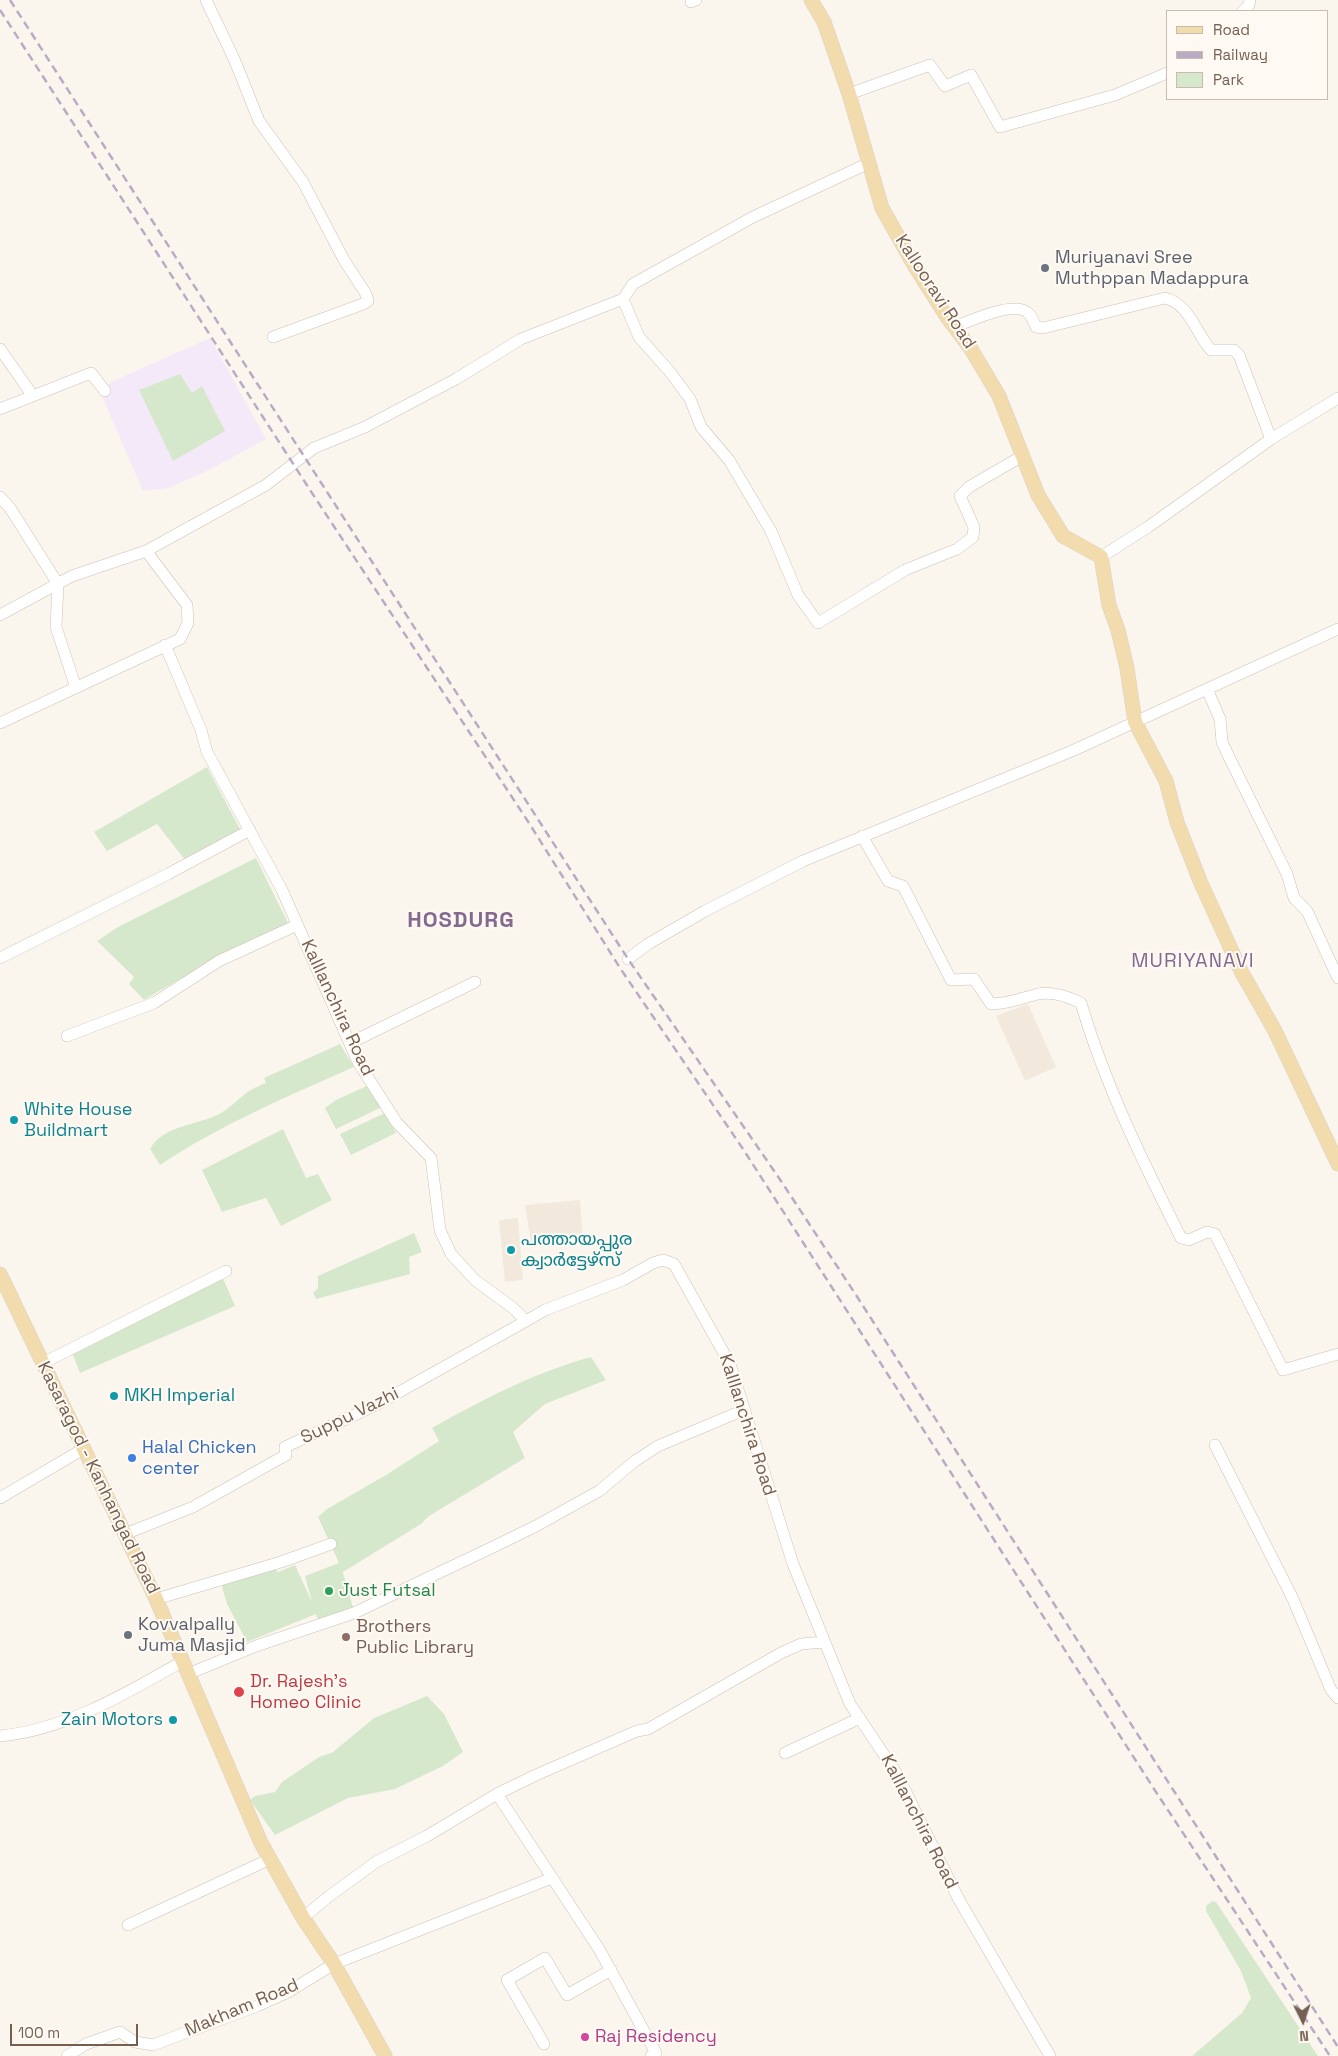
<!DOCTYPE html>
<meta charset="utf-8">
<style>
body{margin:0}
#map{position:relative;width:1338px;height:2056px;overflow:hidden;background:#fbf6ed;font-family:"Space Grotesk",sans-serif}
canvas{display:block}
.legend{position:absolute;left:1166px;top:10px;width:162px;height:90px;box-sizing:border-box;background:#fefaf3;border:1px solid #c7bcb2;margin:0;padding:6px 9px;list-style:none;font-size:15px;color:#745f51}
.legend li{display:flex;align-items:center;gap:10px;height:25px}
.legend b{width:25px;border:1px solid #c7bcb2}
.north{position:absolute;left:1278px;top:1996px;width:50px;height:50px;-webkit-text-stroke:4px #fefaf3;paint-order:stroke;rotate:176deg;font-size:14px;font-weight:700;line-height:20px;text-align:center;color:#745f51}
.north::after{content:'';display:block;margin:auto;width:18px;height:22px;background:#745f51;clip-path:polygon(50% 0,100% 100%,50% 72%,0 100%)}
.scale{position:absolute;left:10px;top:2024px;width:128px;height:22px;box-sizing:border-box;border:2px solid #745f51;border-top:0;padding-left:6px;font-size:15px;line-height:18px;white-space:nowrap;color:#745f51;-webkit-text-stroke:4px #fefaf3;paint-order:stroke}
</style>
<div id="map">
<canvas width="1338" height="2056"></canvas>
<ul class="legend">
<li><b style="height:6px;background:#f2dbad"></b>Road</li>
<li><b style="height:6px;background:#baabc5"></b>Railway</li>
<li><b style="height:14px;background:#d6e8cc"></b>Park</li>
</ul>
<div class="north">N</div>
<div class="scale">100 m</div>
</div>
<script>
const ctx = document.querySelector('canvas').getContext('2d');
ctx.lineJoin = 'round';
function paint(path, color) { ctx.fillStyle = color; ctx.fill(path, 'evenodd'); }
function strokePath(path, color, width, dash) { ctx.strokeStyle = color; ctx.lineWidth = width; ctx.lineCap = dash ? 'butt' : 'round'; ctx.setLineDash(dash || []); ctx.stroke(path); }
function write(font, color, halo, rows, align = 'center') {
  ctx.font = font + ' "Space Grotesk","Noto Sans Malayalam",sans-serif'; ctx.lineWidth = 4; ctx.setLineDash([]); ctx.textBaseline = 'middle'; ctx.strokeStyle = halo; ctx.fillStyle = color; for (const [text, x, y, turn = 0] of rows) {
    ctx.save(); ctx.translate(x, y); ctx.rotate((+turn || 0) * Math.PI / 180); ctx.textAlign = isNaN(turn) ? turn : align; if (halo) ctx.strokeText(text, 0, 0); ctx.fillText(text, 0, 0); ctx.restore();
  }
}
paint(new Path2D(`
 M 1028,1004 L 1056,1067 L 1025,1081 L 996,1016 Z
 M 580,1200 L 583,1238 L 531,1243 L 525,1205 Z
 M 518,1218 L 523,1280 L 505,1282 L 499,1220 Z`), '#f2e9dc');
paint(new Path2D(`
 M 210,338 L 266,439 L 209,470 L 168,488 L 143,491 L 101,394 L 111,382 Z`), '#f3e9f8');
paint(new Path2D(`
 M 180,374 L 192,393 L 202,386 L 225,431 L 173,461 L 139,390 Z
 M 207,767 L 241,831 L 185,860 L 157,824 L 107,851 L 94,832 Z
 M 256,858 L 288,923 L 275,932 L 226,952 L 144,1000 L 129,984 L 134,977 L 97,941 L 118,927 Z
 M 340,1044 L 354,1067 C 288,1096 220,1125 160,1165 L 150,1149 C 164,1124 198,1126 221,1113 C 239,1102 243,1091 266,1083 L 264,1078 Z
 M 369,1085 L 382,1107 L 336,1129 L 325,1108 L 336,1100 Z
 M 385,1113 L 396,1133 L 351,1155 L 340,1134 Z
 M 283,1129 L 306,1178 L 318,1174 L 332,1200 L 281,1226 L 266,1198 L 222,1212 L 202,1170 Z
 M 414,1233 L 422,1252 L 409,1257 L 410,1274 L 316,1299 L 313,1293 L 318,1288 L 318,1276 Z
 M 222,1276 L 235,1306 L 80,1373 L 72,1352 Z
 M 591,1357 L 606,1380 L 545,1404 L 513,1432 L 525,1458 L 429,1516 L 421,1524 L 343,1572 L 342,1570 L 353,1607 L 318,1620 L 316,1614 L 247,1642 L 227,1604 L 222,1587 L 225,1581 L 274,1567 L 278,1572 L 295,1565 L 312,1602 L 305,1576 L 339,1563 L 318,1517 L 327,1509 L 386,1475 L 439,1441 L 432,1428 C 484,1399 533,1373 591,1357 Z
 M 427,1696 L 444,1714 L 463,1752 L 443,1766 L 395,1789 L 348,1798 L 275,1835 L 250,1800 L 255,1796 L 275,1792 L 282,1782 L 319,1757 L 333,1752 L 374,1718 Z
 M 1212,1901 L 1216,1902 L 1318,2056 L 1192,2056 L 1242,2013 L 1251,1998 L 1241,1971 L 1206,1911 L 1206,1906 Z`), '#d6e8cc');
const minor = new Path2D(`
 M 206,0 L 235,61 L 259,121 L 303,182 L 344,260 L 366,294 L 368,301 L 363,304 L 273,337
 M 691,2 L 696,0
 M 1243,11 L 1249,5 L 1250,0
 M 849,94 L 930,65 L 945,86 L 971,75 L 1000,127 L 1115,95 L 1167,73
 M 623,299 L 633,284 L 753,217 L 869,163
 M 955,327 C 969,321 1015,300 1028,313 C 1032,316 1034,323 1036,327 L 1043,328 L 1165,298 C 1190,304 1196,334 1211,350 L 1234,350 L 1239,355 L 1271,439
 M 0,349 L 33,396
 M 0,409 L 91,373 L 105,391
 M 0,497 L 10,508 L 58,584 L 56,627 L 76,688
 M 1101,557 L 1148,527 L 1271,439 L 1338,398
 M 0,615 L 72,576 L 146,551
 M 165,645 L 201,730 L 207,752 L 282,890 L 358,1062 L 397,1123 L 431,1158 L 440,1230 L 451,1254 L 475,1280 L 513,1308 L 526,1321 L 545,1310 L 623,1280 L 653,1263 L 663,1260 L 674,1264 L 730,1364 L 793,1564 L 850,1704 L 897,1774 L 958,1898 L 1050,2056
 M 1207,689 L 1338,629
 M 0,723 L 180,639 L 188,623 L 187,605 L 146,551 L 266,485 L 314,448 L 365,427 L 456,379 L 521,339 L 623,299 L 639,337 L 670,372 L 690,399 L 701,427 L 729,460 L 771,531 L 798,595 L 818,623 L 905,570 L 957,549 L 973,537 L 974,527 L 960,496 L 969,487 L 1024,455
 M 862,836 L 888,881 L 903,886 L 951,980 L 974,979 L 991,1004 C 1008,1004 1022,998 1038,994 C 1052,991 1069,997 1081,1003 C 1105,1085 1143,1162 1181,1238 L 1189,1240 L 1207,1232 L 1215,1234 L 1283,1370 L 1338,1354
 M 0,958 L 168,874 L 250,830
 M 628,959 L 648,944 L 705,911 L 803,861 L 1072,751 L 1207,689 L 1220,719 L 1222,742 L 1229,757 L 1287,874 L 1294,898 L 1307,911 L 1338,978
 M 67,1036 L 154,1003 L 219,961 L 297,925
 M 350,1043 L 475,982
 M 43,1363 L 226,1271
 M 1215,1445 L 1293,1599 L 1331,1690 L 1338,1698
 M 0,1498 L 85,1448
 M 125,1534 L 193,1507 L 286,1455 L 285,1447 L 376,1405 L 526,1321
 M 156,1599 L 281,1562 L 331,1544
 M 188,1674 L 256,1646 L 354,1613 L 491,1548 L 536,1526 L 599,1491 L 635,1461 L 658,1446 L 744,1410
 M 0,1736 C 65,1730 127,1693 183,1661
 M 785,1753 L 860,1718
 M 497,1794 L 599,1949 L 656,2053 L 651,2056
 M 303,1918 L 328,1897 L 376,1862 L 427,1836 L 497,1794 L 536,1775 L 637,1731 L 648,1729 L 781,1653 L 801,1644 L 824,1642
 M 128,1925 L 270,1859
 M 544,2044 L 507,1980 L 545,1958 L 567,1995 L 611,1970
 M 67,2056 L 86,2044 L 120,2032 L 135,2042 L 153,2045 L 257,2006 L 288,1992 L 334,1964 L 552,1878`);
const major = new Path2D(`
 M 811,0 L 824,22 L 849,94 L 882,208 L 914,265 L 947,317 L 971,349 L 999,396 L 1038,495 L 1063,536 L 1101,557 L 1109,605 L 1118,630 L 1127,668 L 1135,722 L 1166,781 L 1177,822 L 1200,881 L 1241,971 L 1275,1031 L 1338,1164
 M 0,1274 L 156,1599 L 261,1843 L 303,1918 L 334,1964 L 385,2056`);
strokePath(minor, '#cdbfb3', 12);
strokePath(major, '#d8d2ce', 15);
strokePath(minor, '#fff', 11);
strokePath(major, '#f2dbad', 14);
strokePath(new Path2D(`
 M 10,0 L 628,959 L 779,1178 L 856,1295 L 1338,2047
 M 0,10 L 312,493 L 529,823 L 620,968 L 743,1149 L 1156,1792 L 1330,2056`), '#baabc5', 2.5, [8, 5]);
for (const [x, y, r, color] of [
 [1045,268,5,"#6b7280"],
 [14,1120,5,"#0f9aa8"],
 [511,1250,5,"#0f9aa8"],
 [114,1396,5,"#0f9aa8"],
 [132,1458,5,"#3f7fe0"],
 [329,1591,5,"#2e9e5b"],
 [128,1635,5,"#6b7280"],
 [346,1637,5,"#8d6e63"],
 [239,1692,6,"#e0444e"],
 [173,1720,5,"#0f9aa8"],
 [585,2037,5,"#d1479c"]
]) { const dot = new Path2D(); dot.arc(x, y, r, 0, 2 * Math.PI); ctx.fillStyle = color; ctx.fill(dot); strokePath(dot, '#fefaf3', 2); }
write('18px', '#5b616d', '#fefaf3', [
 ["Muriyanavi Sree",1055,258],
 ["Muthppan Madappura",1055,279],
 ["Kovvalpally",138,1625],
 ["Juma Masjid",138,1646]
], 'left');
write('18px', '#745f51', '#fefaf3', [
 ["Kallooravi Road",935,292,57],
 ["Kalllanchira Road",337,1008,65],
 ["Suppu Vazhi",350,1416,-26],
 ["Kalllanchira Road",747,1425,72],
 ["Kasaragod - Kanhangad Road",98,1478,64],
 ["Kalllanchira Road",919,1822,63],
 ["Makham Road",242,2008,-23]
]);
write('18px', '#0d838f', '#fefaf3', [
 ["White House",24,1110],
 ["Buildmart",24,1131],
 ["പത്തായപ്പുര",521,1240],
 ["ക്വാർട്ടേഴ്സ്",521,1261],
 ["MKH Imperial",124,1396],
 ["Zain Motors",163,1720,"right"]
], 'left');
write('18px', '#366cbe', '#fefaf3', [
 ["Halal Chicken",142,1448],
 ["center",142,1469]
], 'left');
write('18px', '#27864d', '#fefaf3', [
 ["Just Futsal",339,1591]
], 'left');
write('18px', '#785e54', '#fefaf3', [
 ["Brothers",356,1627],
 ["Public Library",356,1648]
], 'left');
write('18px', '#be3a42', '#fefaf3', [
 ["Dr. Rajesh's",250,1682],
 ["Homeo Clinic",250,1703]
], 'left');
write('18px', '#b23c85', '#fefaf3', [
 ["Raj Residency",595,2037]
], 'left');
ctx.letterSpacing = '1px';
write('20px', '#85698f', '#fefaf3', [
 ["MURIYANAVI",1193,962]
]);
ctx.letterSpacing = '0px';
ctx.letterSpacing = '1px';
write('bold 22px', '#85698f', '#fefaf3', [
 ["HOSDURG",461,921]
]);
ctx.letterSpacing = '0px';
</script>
